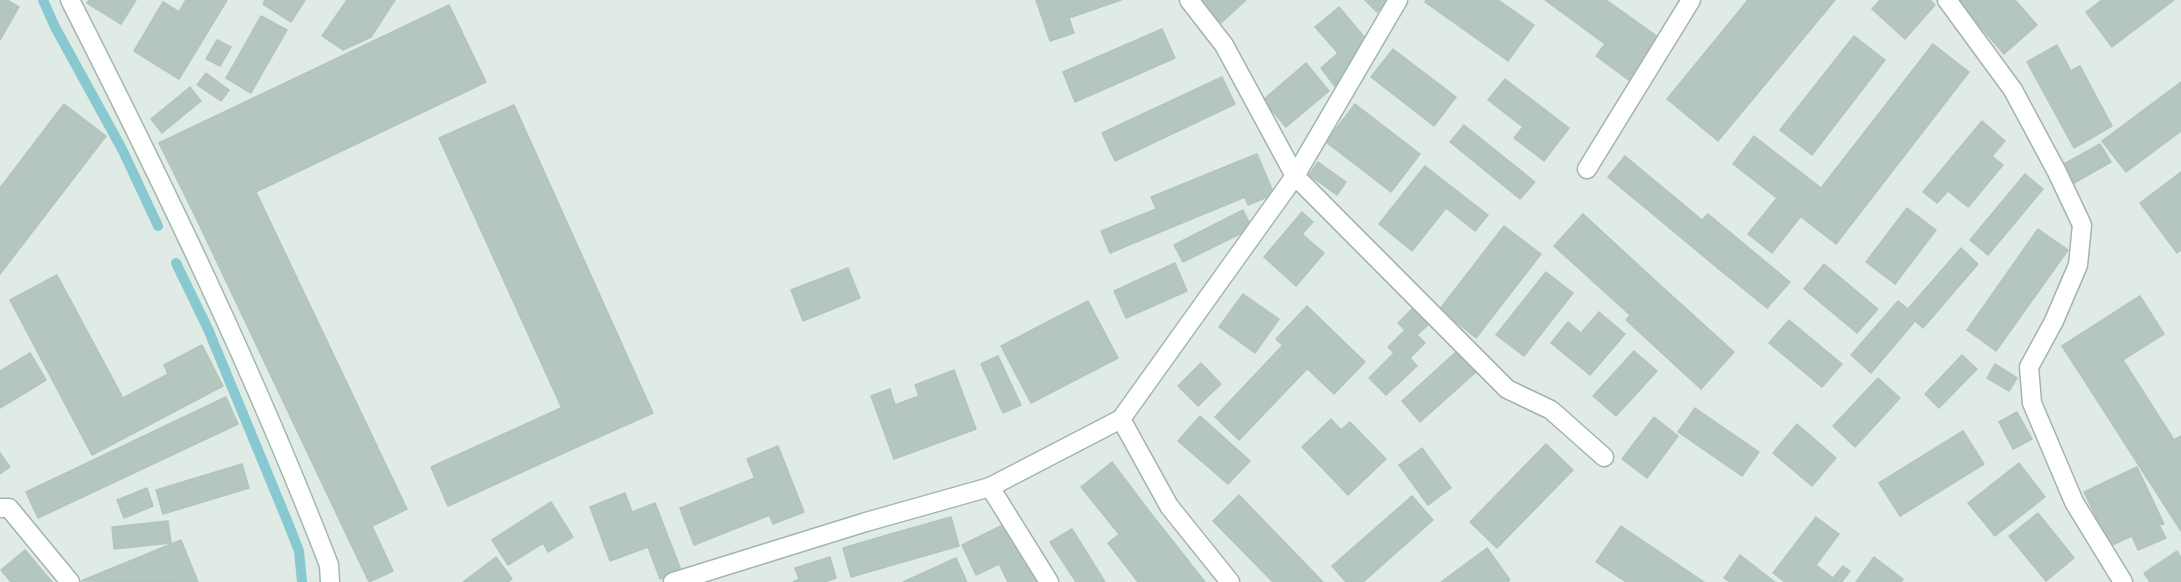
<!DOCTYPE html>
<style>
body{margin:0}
canvas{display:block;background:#e0ebe6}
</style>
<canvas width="2181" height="582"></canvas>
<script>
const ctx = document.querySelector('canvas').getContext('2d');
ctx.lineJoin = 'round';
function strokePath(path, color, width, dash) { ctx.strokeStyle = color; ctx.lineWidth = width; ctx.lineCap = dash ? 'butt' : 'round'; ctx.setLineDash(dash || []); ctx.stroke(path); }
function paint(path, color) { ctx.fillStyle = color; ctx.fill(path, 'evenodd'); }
strokePath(new Path2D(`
 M 43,0 L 55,27 L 122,149 L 158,226
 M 176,263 L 208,329 L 288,523 L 299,551 L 302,582`), '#87c8d1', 10);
const building = new Path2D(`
 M 0,0 L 7,0 L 19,7 L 0,40 Z
 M 89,0 L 136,0 L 121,24 L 87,3 Z
 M 186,0 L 227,0 L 179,79 L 134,51 L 163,2 L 179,12 Z
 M 265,0 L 305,0 L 291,22 L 263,4 Z
 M 347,0 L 395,0 L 371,37 L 343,50 L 322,36 Z
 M 1036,0 L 1121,0 L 1069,18 L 1074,33 L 1050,41 Z
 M 1201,0 L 1246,0 L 1221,23 Z
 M 1365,0 L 1389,0 L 1377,12 Z
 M 1426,0 L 1498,0 L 1534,25 L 1508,61 L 1425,2 Z
 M 1545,0 L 1606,0 L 1661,39 L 1630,81 L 1596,56 L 1605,44 Z
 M 1748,0 L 1835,0 L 1718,141 L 1667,99 Z
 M 1880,0 L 1930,0 L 1935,5 L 1905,39 L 1872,9 Z
 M 1957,0 L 2015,0 L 2037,25 L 2004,54 Z
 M 2102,0 L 2174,0 L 2112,47 L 2086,12 Z
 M 449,5 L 486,82 L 197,220 L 159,143 Z
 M 1339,7 L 1365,38 L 1337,89 L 1321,68 L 1338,53 L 1315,27 Z
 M 261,16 L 287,30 L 251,93 L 226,78 Z
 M 1162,29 L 1175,58 L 1075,102 L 1063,72 Z
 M 1854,36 L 1885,60 L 1812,155 L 1780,130 Z
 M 217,40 L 231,47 L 220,66 L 206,59 Z
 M 1933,44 L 1969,72 L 1836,244 L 1733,164 L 1754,136 L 1821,188 Z
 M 2057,45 L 2071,71 L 2080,66 L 2112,126 L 2074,148 L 2027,62 Z
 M 1393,49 L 1456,97 L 1434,126 L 1371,77 Z
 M 1306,63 L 1329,91 L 1286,127 L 1263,100 Z
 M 206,73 L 229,90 L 221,101 L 197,85 Z
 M 1222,77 L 1235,104 L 1115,161 L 1102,133 Z
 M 1505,79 L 1569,128 L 1544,161 L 1514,138 L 1523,127 L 1488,100 Z
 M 2181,82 L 2181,131 L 2126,172 L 2102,141 Z
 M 190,87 L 201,101 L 162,133 L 151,119 Z
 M 64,104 L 106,136 L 0,274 L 0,188 Z
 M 1355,104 L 1420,154 L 1391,192 L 1326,142 Z
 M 514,105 L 653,413 L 579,446 L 439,138 Z
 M 1982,121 L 2005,141 L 1992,156 L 2003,165 L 1968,207 L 1948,191 L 1937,203 L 1923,192 Z
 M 1464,125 L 1535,182 L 1520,199 L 1450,142 Z
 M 2100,144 L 2111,162 L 2074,183 L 2064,164 Z
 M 1257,154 L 1274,194 L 1248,205 L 1232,164 Z
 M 1625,156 L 1702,220 L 1708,214 L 1743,243 L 1720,270 L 1608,177 Z
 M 1318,162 L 1346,182 L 1337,195 L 1309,175 Z
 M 1232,164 L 1245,197 L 1165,230 L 1151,197 Z
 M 1425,166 L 1488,215 L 1475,231 L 1446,208 L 1412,251 L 1379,224 Z
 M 2181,172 L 2181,250 L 2177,253 L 2140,203 Z
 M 2025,174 L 2043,189 L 1988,255 L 1970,240 Z
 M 256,192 L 407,509 L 348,538 L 197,220 Z
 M 1777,198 L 1801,216 L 1772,253 L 1748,234 Z
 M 1907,208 L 1936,230 L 1895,284 L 1866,262 Z
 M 1156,209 L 1165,230 L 1110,253 L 1101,231 Z
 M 1243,210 L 1252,228 L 1183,262 L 1174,245 Z
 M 1302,212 L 1313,222 L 1302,234 L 1324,253 L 1296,286 L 1264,257 Z
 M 1583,214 L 1659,284 L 1630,315 L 1554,246 Z
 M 1504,226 L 1541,254 L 1476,338 L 1440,309 Z
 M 2038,229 L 2068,250 L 1996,351 L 1967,330 Z
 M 1743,243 L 1790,282 L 1767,308 L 1720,270 Z
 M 1961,248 L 1978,264 L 1923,328 L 1915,321 L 1871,373 L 1851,355 L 1898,301 L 1908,309 Z
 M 1175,263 L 1187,291 L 1126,318 L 1114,291 Z
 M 1824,264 L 1878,309 L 1857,333 L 1804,289 Z
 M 848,268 L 860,298 L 803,321 L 791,290 Z
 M 1546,272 L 1573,293 L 1524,356 L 1496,335 Z
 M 57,275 L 123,398 L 168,374 L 164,365 L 202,345 L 223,386 L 92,455 L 10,300 Z
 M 1659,284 L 1734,352 L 1701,389 L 1626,320 Z
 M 1243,294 L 1279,319 L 1255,353 L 1219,327 Z
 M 2140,296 L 2164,334 L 2086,383 L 2062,346 Z
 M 1088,301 L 1118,358 L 1031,403 L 1001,346 Z
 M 1307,306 L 1365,362 L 1334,394 L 1276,339 Z
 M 1414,307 L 1430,323 L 1417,335 L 1425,343 L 1410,358 L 1417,366 L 1386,395 L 1369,378 L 1394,353 L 1388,347 L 1405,330 L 1398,323 Z
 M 1599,312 L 1625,334 L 1590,375 L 1551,343 L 1568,322 L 1581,333 Z
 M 1789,320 L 1842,364 L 1822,387 L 1769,343 Z
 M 1282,346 L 1307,369 L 1239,440 L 1215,417 Z
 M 1457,351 L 1476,372 L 1420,422 L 1402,401 Z
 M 1634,351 L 1657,371 L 1616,416 L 1593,396 Z
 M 30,353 L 46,380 L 0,408 L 0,371 Z
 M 1962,355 L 1977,369 L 1939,408 L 1925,394 Z
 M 998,356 L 1021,405 L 1003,413 L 981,364 Z
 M 2123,360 L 2174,440 L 2181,436 L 2181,531 L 2086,383 Z
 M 1201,363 L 1221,384 L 1198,406 L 1178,386 Z
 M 1995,364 L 2017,378 L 2009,391 L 1987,378 Z
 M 954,370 L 976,429 L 894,459 L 871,396 L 890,389 L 895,405 L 919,396 L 915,385 Z
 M 1878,378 L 1900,398 L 1855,447 L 1833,426 Z
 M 226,397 L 238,424 L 38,518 L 26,492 Z
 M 561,408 L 579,446 L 448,506 L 431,467 Z
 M 1695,408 L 1759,452 L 1742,476 L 1678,432 Z
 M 2017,412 L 2032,439 L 2013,449 L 1999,422 Z
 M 1200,416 L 1250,461 L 1228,484 L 1178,441 Z
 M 1654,417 L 1678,436 L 1647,478 L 1622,459 Z
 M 1331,419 L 1341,430 L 1350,422 L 1386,459 L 1348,495 L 1302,447 Z
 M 1797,424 L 1836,458 L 1812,486 L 1773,453 Z
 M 1963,431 L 1984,464 L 1900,516 L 1879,483 Z
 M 1546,444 L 1573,470 L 1497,548 L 1470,522 Z
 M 778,446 L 804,512 L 773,524 L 747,459 Z
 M 1422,448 L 1451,488 L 1428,505 L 1399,465 Z
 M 0,453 L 10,467 L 0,474 Z
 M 1112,462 L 1149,511 L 1119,534 L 1081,487 Z
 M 2019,463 L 2045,497 L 1995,536 L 1968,503 Z
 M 242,464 L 249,488 L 163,514 L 156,490 Z
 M 2137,467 L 2164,524 L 2159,525 L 2166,538 L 2138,550 L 2132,536 L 2110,546 L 2084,492 Z
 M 755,478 L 770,515 L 694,545 L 680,508 Z
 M 147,488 L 153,506 L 124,518 L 117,500 Z
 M 625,493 L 632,512 L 655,503 L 681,570 L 660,579 L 648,547 L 610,561 L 590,507 Z
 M 1239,495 L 1323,582 L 1273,582 L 1213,521 Z
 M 1412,496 L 1433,520 L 1363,582 L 1346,582 L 1332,566 Z
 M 551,502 L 573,537 L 548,552 L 543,543 L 508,565 L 492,540 Z
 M 1149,511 L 1205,582 L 1138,582 L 1108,543 Z
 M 2038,513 L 2074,558 L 2046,581 L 2009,536 Z
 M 951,517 L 959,546 L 896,564 L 887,535 Z
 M 1816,517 L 1839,534 L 1816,565 L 1833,578 L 1843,566 L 1850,571 L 1842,582 L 1785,582 L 1773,573 Z
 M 168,521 L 171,543 L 114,549 L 112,527 Z
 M 1007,523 L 1036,582 L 1008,582 L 999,564 L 976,575 L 962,545 Z
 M 372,526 L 393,571 L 369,582 L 348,538 Z
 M 1621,526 L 1704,582 L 1626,582 L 1596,562 Z
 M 1072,529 L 1105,582 L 1076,582 L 1050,542 Z
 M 887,535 L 896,564 L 851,577 L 843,548 Z
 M 181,540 L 198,582 L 81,581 Z
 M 1487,548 L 1510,580 L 1507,582 L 1441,582 Z
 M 25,550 L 52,582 L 11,582 L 1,570 Z
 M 2177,551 L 2181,558 L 2181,582 L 2150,582 L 2144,573 Z
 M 1740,555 L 1775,582 L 1730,582 L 1724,578 Z
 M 496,557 L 512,579 L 508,582 L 463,582 Z
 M 830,557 L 836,578 L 825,582 L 793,582 L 799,579 L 795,568 Z
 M 1874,557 L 1903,579 L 1901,582 L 1856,582 Z
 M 956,558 L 967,582 L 903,582 Z`);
paint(building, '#b5c6bf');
strokePath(building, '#b2c5bd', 1.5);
const street = new Path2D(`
 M 1189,0 L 1224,45 L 1295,176 L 1507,389 L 1551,410 L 1604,457
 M 1947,0 L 2013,90 L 2057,172 L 2082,225 L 2078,265 L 2054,321 L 2029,367 L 2032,403 L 2074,502 L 2123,582
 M 1587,169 L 1691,0
 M 1121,419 L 1169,506 L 1230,582
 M 990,487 L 1049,582
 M 0,508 L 9,508 L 70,582`);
const secondary = new Path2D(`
 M 70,0 C 164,185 254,371 329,565 L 330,582
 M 673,582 L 866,522 L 990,487 L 1121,419 L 1295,176 L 1398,0`);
strokePath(street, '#a3b3ad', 21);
strokePath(secondary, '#9fb7ad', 21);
strokePath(street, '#fff', 18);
strokePath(secondary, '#fff', 18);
</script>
